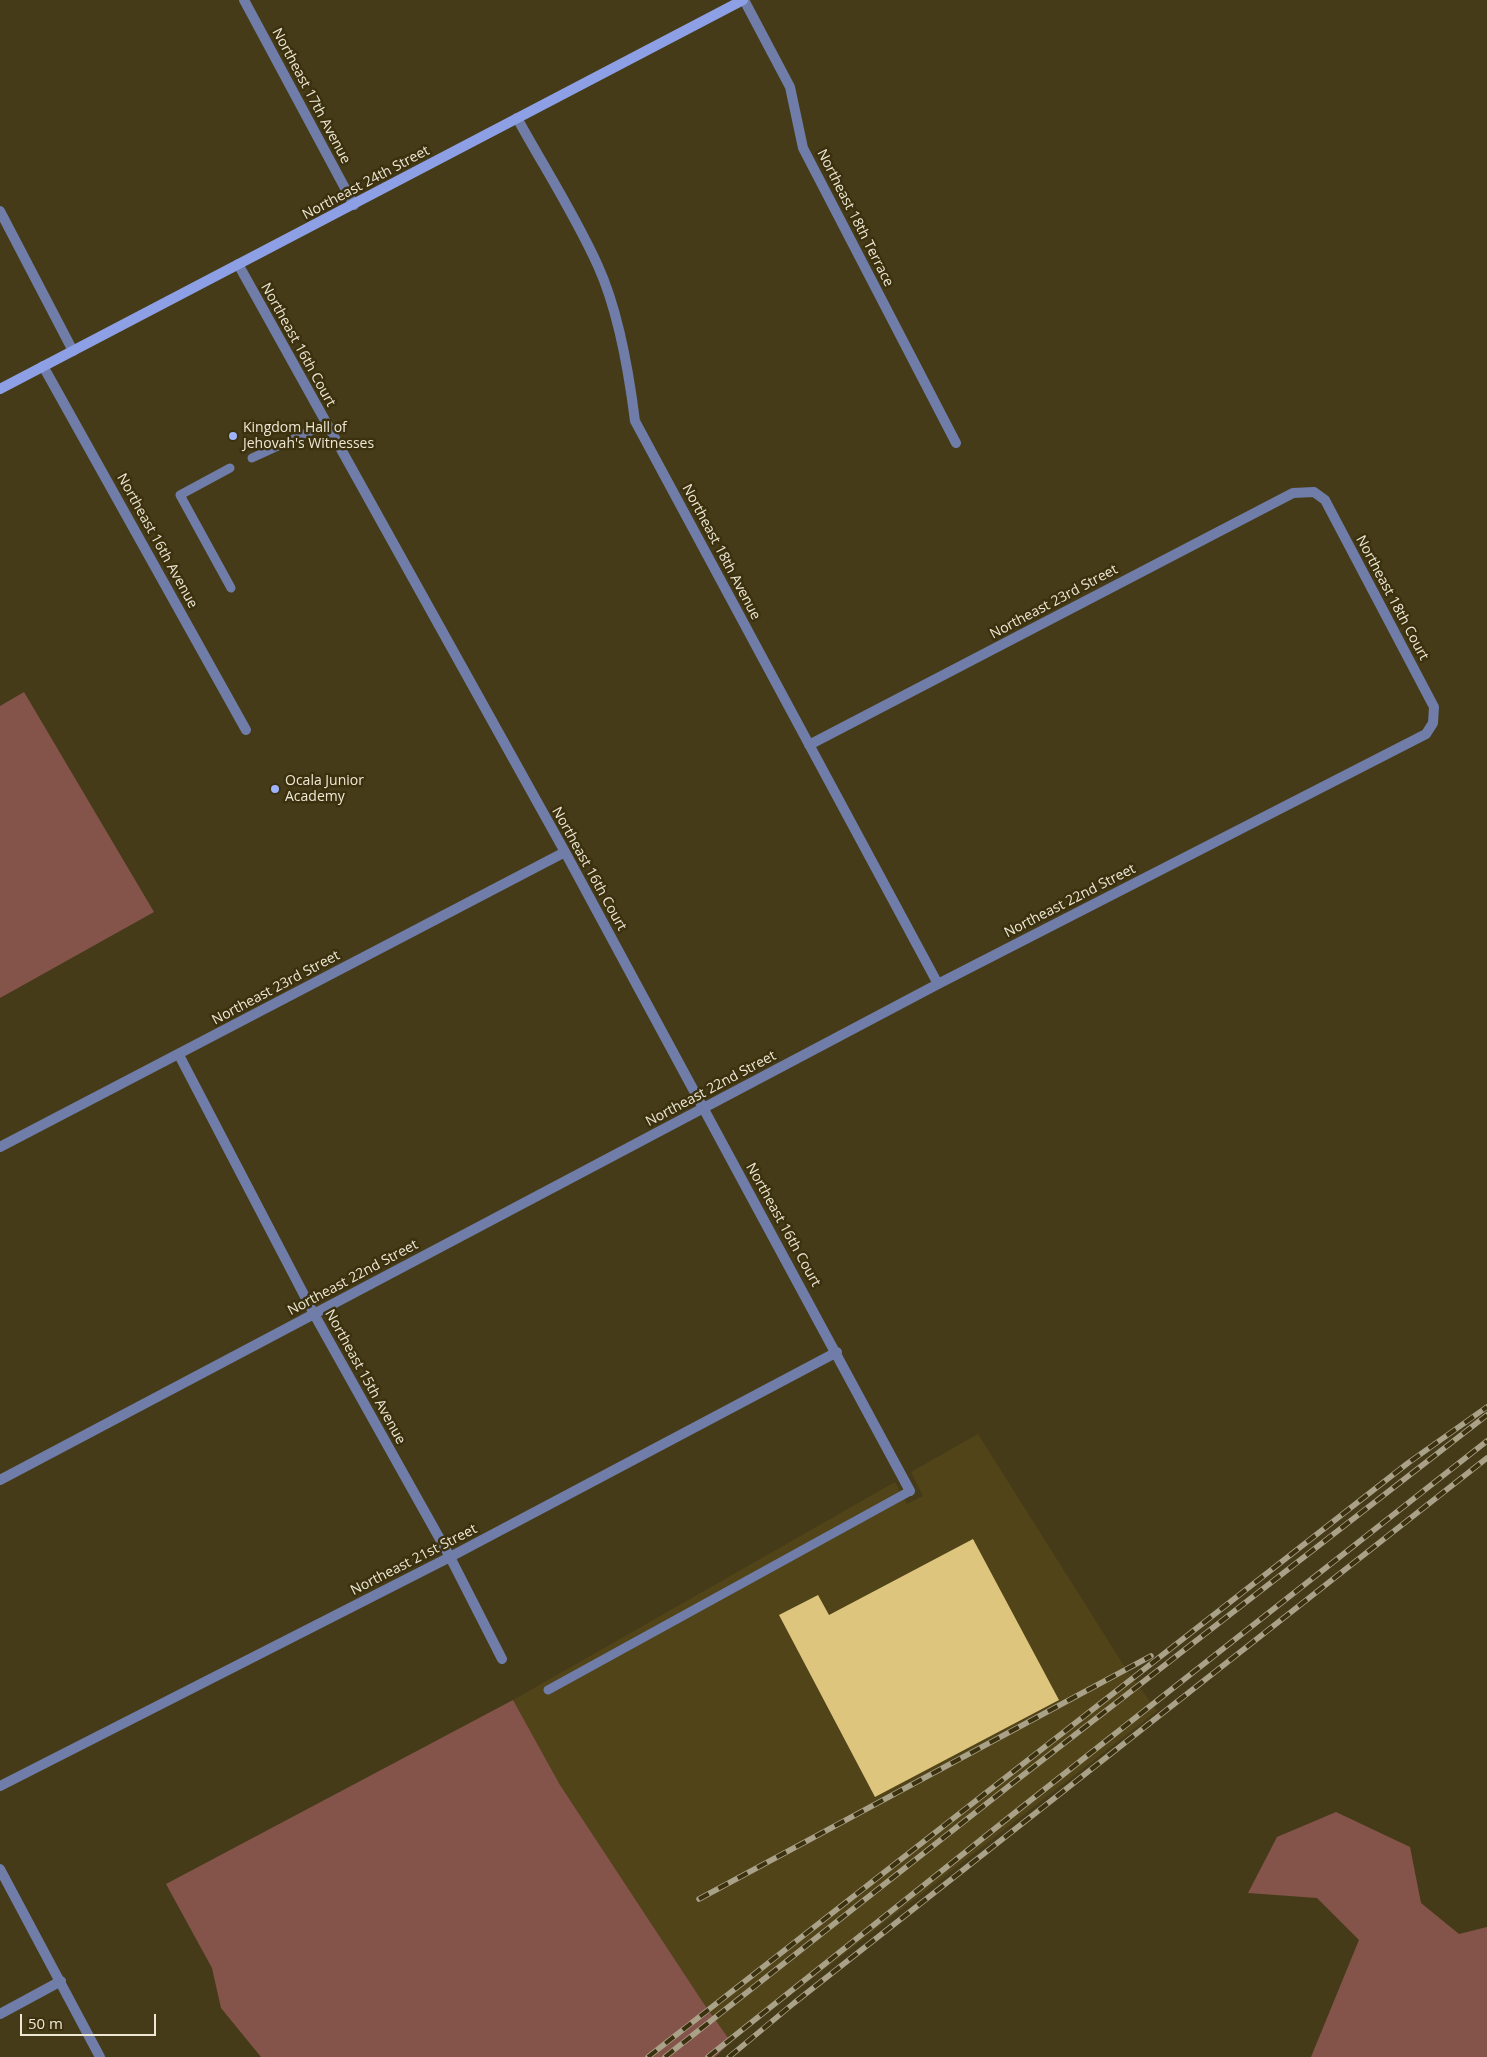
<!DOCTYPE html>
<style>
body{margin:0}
#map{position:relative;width:1487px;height:2057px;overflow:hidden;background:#463b19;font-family:"Open Sans",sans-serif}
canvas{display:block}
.scale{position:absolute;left:20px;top:2014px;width:136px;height:22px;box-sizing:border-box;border:2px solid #ede7d4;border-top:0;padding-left:6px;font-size:15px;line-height:18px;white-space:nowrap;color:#ede7d4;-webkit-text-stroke:4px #3c310e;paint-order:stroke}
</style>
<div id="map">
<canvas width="1487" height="2057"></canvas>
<div class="scale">50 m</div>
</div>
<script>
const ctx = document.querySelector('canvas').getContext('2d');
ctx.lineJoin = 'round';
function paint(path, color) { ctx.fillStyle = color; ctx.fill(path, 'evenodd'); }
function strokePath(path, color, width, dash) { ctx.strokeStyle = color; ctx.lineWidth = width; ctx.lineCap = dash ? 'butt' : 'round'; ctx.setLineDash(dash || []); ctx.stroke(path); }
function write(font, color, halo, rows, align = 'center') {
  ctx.font = font + ' "Open Sans",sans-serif'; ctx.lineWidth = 5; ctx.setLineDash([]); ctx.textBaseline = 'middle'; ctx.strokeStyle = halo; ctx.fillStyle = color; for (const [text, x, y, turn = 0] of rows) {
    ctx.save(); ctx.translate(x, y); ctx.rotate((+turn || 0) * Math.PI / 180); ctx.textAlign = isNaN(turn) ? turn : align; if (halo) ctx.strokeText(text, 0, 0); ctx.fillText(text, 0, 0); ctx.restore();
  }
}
paint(new Path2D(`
 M 978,1434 L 1126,1669 L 1157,1711 L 731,2042 L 702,2001 L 560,1785 L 513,1700 L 895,1482 L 907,1504 L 923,1496 L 911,1472 Z`), '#514419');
paint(new Path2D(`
 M 24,692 L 154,912 L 0,998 L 0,706 Z
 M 513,1700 L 560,1785 L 702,2001 L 731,2042 L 715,2057 L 261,2057 L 221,2008 L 212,1968 L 166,1884 Z
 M 1336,1812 L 1410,1847 L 1421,1903 L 1459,1934 L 1487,1927 L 1487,2057 L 1311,2057 L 1359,1940 L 1317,1898 L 1248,1893 L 1277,1837 Z`), '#84544b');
paint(new Path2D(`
 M 973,1539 L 1059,1700 L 875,1797 L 779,1615 L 818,1595 L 829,1615 Z`), '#ddc57e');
strokePath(new Path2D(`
 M 252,458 L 326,424
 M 230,468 L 180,495 L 231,588
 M 548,1690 L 910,1491`), '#707da9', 9);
strokePath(new Path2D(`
 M 244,0 L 354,205
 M 744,0 L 790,87 L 803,148 L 956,443
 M 517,118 C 544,167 575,215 598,266 C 618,310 629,373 635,421 L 938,984
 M 0,211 L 73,351
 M 238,264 L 565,852 L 910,1491
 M 43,366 L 246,730
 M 179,1055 L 314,1314 L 450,1557 L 502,1659
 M 0,1147 L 565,852
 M 0,1480 L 938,984 L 1426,734 L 1433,723 L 1434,707 L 1325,500 L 1314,492 L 1293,493 L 809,745
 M 0,1786 L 450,1557 L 837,1352
 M 0,1869 L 100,2057
 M 0,2014 L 61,1981`), '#707da9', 10);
strokePath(new Path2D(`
 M 0,389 L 743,0`), '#8da0e6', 10);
const rail = new Path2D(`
 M 699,1899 L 1151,1656
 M 648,2057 L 1408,1463 L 1487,1407
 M 665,2057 L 1009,1786 L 1487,1415
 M 708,2057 L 1022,1807 L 1487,1441
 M 729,2057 L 794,2003 L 1487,1458`);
strokePath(rail, '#a9a188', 5.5);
strokePath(rail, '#3c310e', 4, [11]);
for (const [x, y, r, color] of [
 [233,436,5,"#9fb3fd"],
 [275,789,5,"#9fb3fd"]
]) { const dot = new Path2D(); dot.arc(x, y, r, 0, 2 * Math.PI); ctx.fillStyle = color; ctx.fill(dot); strokePath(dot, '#3c310e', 2); }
write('14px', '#ede7d4', '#3c310e', [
 ["Northeast 17th Avenue",311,96,62],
 ["Northeast 24th Street",366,183,-28],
 ["Northeast 18th Terrace",855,218,63],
 ["Northeast 16th Court",298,345,61],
 ["Northeast 16th Avenue",157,541,61],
 ["Northeast 18th Avenue",721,552,62],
 ["Northeast 18th Court",1392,598,62],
 ["Northeast 23rd Street",1054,602,-28],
 ["Northeast 16th Court",589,869,61],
 ["Northeast 22nd Street",1070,901,-27],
 ["Northeast 23rd Street",276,988,-28],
 ["Northeast 22nd Street",711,1089,-28],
 ["Northeast 16th Court",783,1225,61],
 ["Northeast 22nd Street",353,1278,-28],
 ["Northeast 15th Avenue",365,1377,61],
 ["Northeast 21st Street",414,1560,-27]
]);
write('14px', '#ede7d4', '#3c310e', [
 ["Kingdom Hall of",243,428],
 ["Jehovah's Witnesses",243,444],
 ["Ocala Junior",285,781],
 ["Academy",285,797]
], 'left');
</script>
